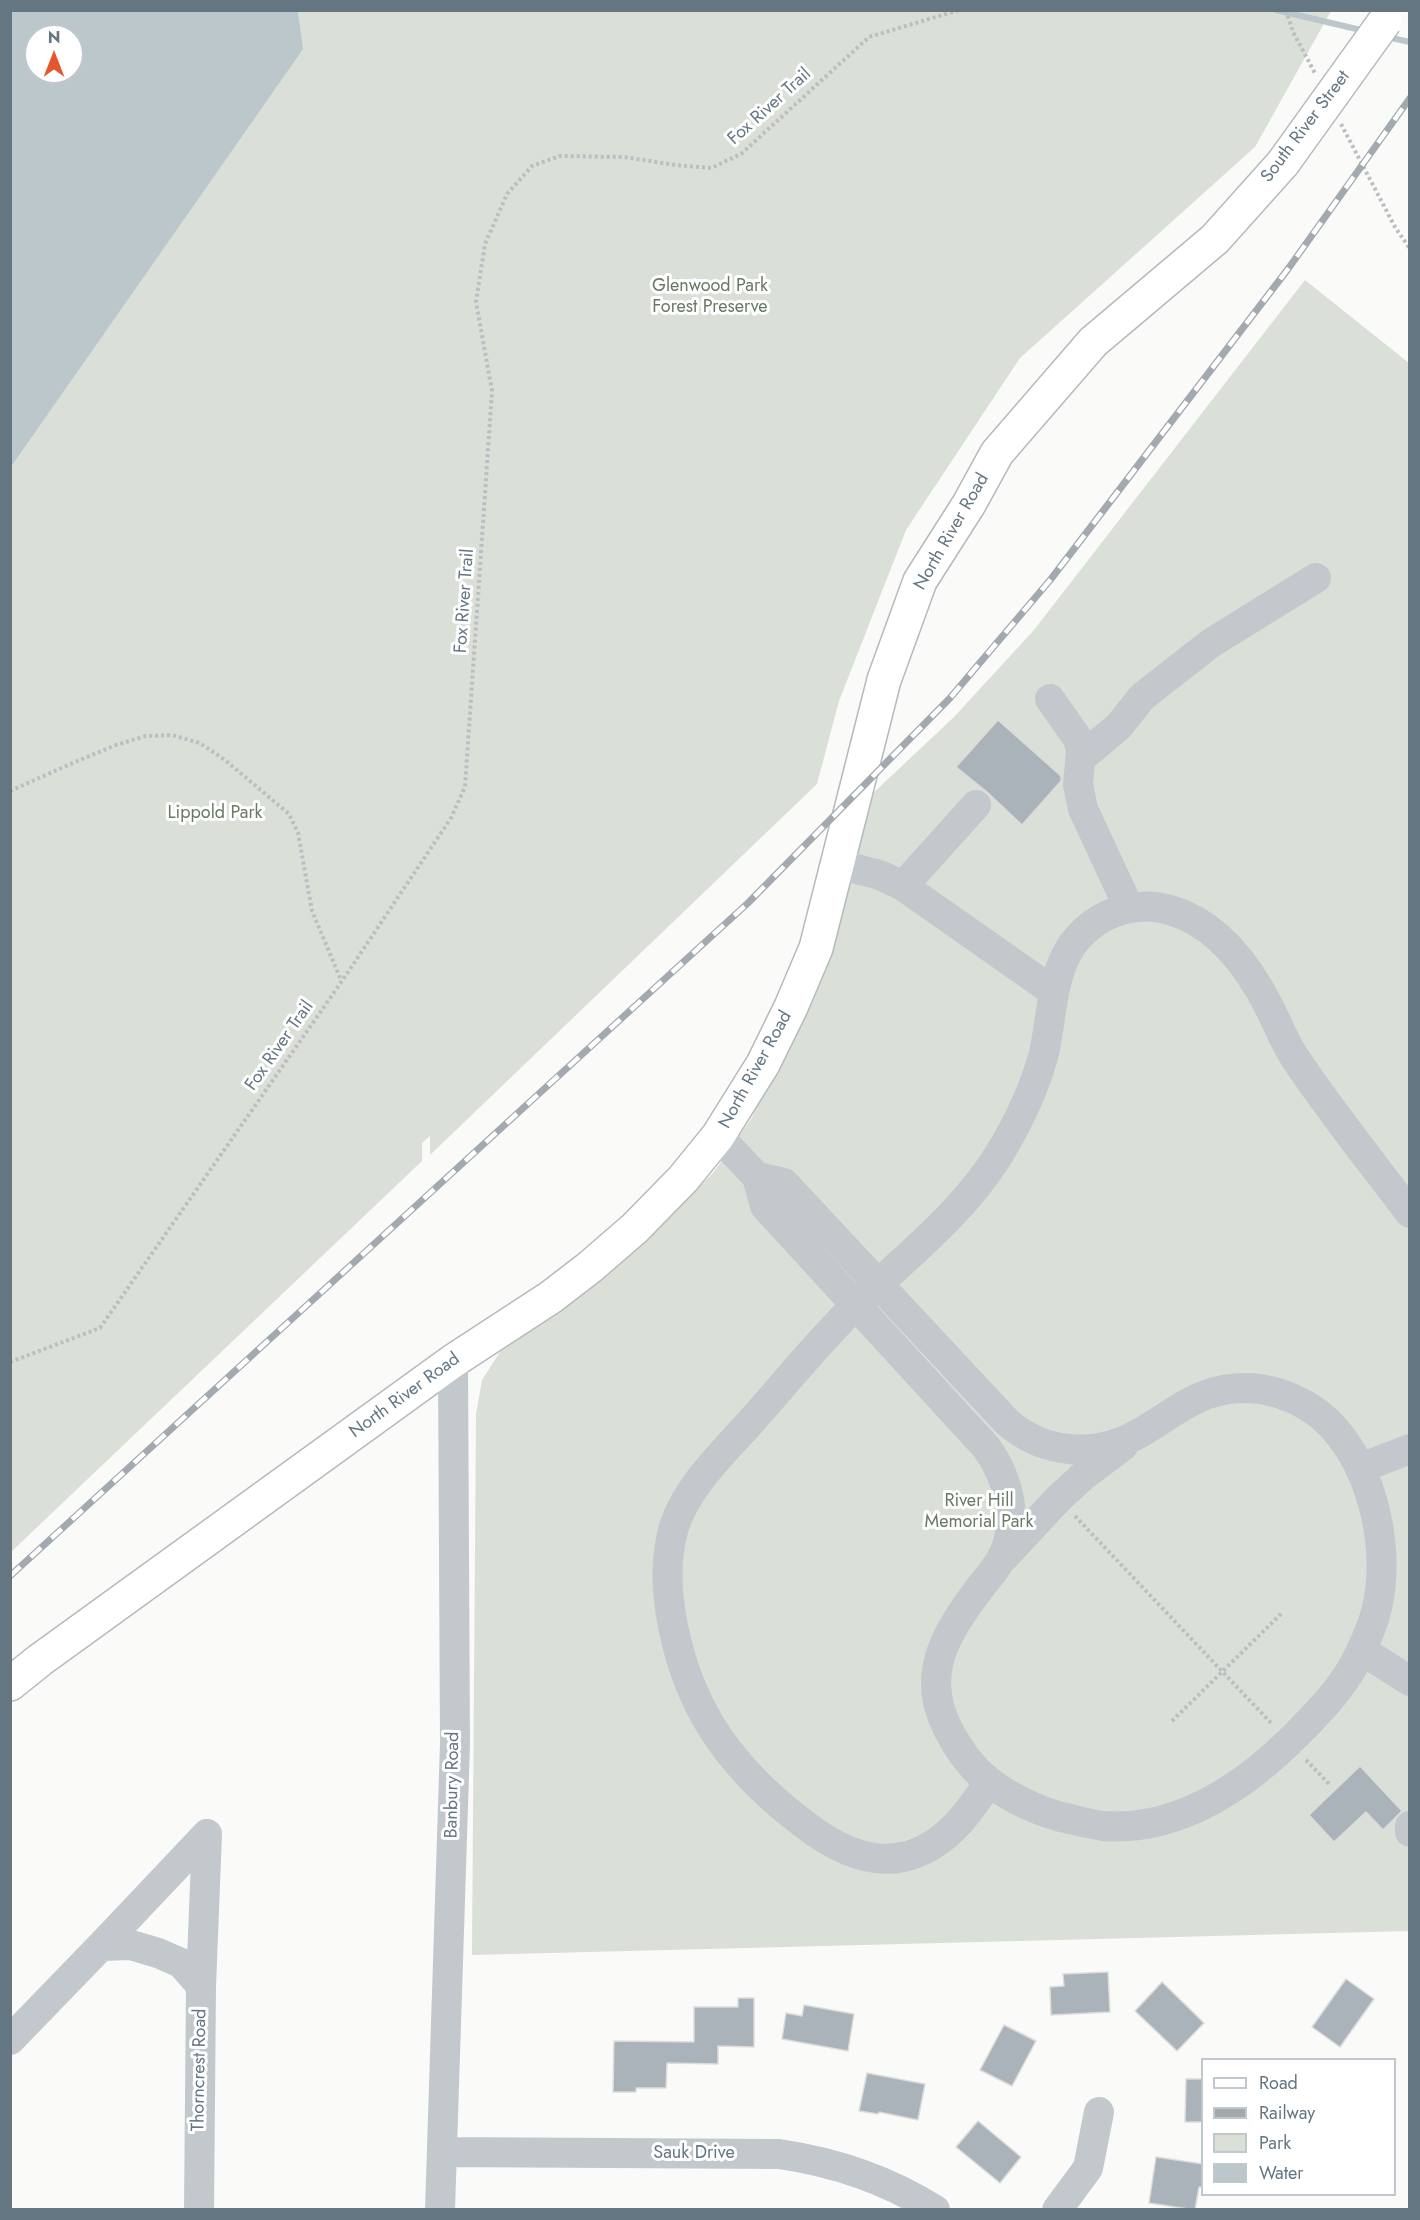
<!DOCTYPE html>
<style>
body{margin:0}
#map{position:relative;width:1420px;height:2220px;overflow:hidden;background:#fafaf8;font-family:Jost,sans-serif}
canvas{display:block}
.frame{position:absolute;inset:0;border:12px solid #657683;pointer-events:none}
.legend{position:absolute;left:1201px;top:2058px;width:195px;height:138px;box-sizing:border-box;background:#fff;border:2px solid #c1c8cd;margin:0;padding:8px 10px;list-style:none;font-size:18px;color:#657683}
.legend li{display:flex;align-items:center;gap:12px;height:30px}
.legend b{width:30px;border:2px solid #c1c8cd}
.north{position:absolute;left:24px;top:24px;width:60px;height:60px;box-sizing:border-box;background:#fff;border:2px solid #c1c8cd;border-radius:50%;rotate:0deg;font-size:16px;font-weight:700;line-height:24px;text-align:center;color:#657683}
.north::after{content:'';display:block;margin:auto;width:21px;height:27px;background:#e4572e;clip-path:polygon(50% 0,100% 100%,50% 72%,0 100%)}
</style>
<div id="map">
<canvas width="1420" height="2220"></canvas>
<div class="frame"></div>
<ul class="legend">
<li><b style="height:8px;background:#fff"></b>Road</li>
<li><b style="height:8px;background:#a2aab0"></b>Railway</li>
<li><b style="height:16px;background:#dadfd7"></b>Park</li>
<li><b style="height:16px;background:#bbc7cb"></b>Water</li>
</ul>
<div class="north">N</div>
</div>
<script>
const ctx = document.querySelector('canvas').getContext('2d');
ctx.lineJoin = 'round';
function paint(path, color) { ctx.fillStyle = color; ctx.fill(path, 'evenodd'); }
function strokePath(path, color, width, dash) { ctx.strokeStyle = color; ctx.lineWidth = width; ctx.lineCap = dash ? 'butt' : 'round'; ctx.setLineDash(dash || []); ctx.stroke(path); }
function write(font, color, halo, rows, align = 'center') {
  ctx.font = font + ' Jost,sans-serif'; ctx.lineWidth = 6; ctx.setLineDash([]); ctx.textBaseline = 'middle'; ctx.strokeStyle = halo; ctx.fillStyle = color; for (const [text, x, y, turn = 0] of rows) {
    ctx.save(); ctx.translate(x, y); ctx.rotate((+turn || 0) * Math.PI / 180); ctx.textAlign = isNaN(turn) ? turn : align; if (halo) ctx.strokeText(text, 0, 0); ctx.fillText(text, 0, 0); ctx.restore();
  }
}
paint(new Path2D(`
 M 298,11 L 1331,11 L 1255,147 L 1020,358 L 906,530 L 839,701 L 817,784 L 430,1155 L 430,1136 L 422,1143 L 422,1161 L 11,1552 L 11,467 L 302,49 Z
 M 1305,280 L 1409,363 L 1409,1931 L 472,1955 L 476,1414 L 482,1380 L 500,1352 L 566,1306 L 638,1246 L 713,1173 L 751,1119 L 818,984 L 845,900 L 865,807 L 869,797 L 954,717 L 1034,630 Z`), '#dadfd7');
paint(new Path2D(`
 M 11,10 L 298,11 L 303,49 L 11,467 ZM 36,36 L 72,36 L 72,72 L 36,72 Z`), '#bbc7cb');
strokePath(new Path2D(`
 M 1276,10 L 1365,31
 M 1387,37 L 1410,42`), '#bbc7cb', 6);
const building = new Path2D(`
 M 998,720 L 1061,776 L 1061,781 L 1022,825 L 987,792 L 956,767 Z
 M 1360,1766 L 1402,1811 L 1383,1830 L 1366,1812 L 1334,1842 L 1309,1815 Z
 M 1108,1972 L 1110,2012 L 1051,2015 L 1050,1987 L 1064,1986 L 1063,1974 Z
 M 1346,1979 L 1374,1999 L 1340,2047 L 1312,2027 Z
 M 1162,1982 L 1204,2023 L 1177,2051 L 1135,2011 Z
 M 738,1998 L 754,1998 L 754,2047 L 718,2046 L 718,2064 L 667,2063 L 666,2088 L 636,2088 L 636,2092 L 613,2092 L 614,2041 L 694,2042 L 694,2007 L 738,2007 Z
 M 804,2005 L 854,2014 L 848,2051 L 782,2039 L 786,2013 L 802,2016 Z
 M 1004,2025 L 1036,2041 L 1012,2086 L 980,2070 Z
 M 867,2073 L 925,2084 L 918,2120 L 879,2112 L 878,2114 L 859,2111 Z
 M 1186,2079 L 1203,2079 L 1203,2122 L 1185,2122 Z
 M 978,2121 L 1021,2157 L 1000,2183 L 956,2147 Z
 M 1156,2157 L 1203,2164 L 1203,2187 L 1199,2187 L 1195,2210 L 1149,2203 Z`);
paint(building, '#aab3b9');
strokePath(building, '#dcdcda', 1.5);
const major = new Path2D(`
 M 10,1684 L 40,1660 L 453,1361 L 551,1297 L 590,1267 L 635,1228 L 683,1179 L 718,1136 L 763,1064 L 791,1007 L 816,948 L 884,680 L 920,581 L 969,504 L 997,453 L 1093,342 L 1215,239 L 1283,163`);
strokePath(major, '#b5babe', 36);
strokePath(new Path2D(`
 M 1286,10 L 1293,32 L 1316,75
 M 1341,124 L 1395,227 L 1410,249
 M 10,791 L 75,762 L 116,745 L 146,736 L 172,735 L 200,743 L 225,760 L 289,814 L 298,833 L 312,911 L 341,980
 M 10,1362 L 100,1328 L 342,981 L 451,818 L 465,787 L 492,391 L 476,302 L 485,244 L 507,194 L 532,166 L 560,156 L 624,157 L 675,165 L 711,168 L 741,154 L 869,37 L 959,10
 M 1075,1516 L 1272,1724
 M 1172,1721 L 1282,1613
 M 1306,1760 L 1330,1785`), '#bbbfc2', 4, [3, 3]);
strokePath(new Path2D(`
 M 1050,699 L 1078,739 L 1081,750 L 1078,785 L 1083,809 L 1129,908
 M 1081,758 L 1119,726 L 1142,697 L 1211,643 L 1316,578
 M 837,864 L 880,875 L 903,886 L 1054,992
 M 903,886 L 976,805
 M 718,1136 L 757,1177 L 784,1183 L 1007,1422 C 1045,1455 1097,1458 1140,1433 C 1163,1420 1183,1403 1208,1394 C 1232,1386 1255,1386 1278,1393 C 1300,1400 1317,1410 1332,1426 C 1374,1472 1390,1548 1377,1608 C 1373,1626 1364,1645 1356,1661 C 1342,1688 1319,1712 1298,1733 C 1247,1785 1179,1832 1103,1826 C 1089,1824 1075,1820 1061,1817 C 1036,1810 1012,1799 991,1783 C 972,1769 957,1747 947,1727 C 920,1673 947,1632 979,1589 C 986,1580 994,1571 1000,1561 C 1021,1526 1009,1478 986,1447 L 765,1206 L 757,1177
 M 1361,1468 L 1410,1449
 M 1005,1556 L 1058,1499 L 1083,1476 L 1123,1446
 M 1361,1650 L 1410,1681
 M 989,1782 C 968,1814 944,1848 903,1857 C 867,1865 831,1845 804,1824 C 768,1797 735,1765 711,1726 C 679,1674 656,1588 674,1527 C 686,1488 721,1455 747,1426 C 783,1386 817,1343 856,1305 C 905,1257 961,1215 998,1156 C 1017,1125 1033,1092 1043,1057 C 1052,1021 1050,978 1072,945 C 1087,925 1106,912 1131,908 C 1150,904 1166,908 1184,915 C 1223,932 1249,968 1268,1005 C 1278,1024 1285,1044 1297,1061 C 1332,1113 1372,1163 1410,1213
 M 1410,1826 L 1410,1832
 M 101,1946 L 207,1834 L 201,1986
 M 10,2040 L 101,1946 L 131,1945 L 158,1953 L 181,1963 L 201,1986 L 199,2210
 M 442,2152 L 779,2154 C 834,2162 888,2180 935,2210
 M 440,2210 L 455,1744 L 453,1361
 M 1057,2210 L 1088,2168 L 1099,2112`), '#c3c8cc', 30);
strokePath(major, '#fff', 33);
const rail = new Path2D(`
 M 10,1576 L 748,903 L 950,698 L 1051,579 L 1288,269 L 1410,98`);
strokePath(rail, '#a2aab0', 7);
strokePath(rail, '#fff', 4.5, [14]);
const majorBridge = new Path2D(`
 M 1283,163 L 1385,21`);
strokePath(majorBridge, '#b5babe', 36, []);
strokePath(majorBridge, '#fff', 33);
write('18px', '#657683', '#fff', [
 ["Fox River Trail",770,107,-42],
 ["South River Street",1306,127,-53],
 ["North River Road",952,532,-60],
 ["Fox River Trail",465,601,-86],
 ["Fox River Trail",280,1046,-55],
 ["North River Road",756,1070,-61],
 ["North River Road",405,1396,-36],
 ["Banbury Road",453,1785,-89],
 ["Thorncrest Road",200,2070,-89],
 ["Sauk Drive",694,2154]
]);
write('18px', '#687a64', '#fff', [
 ["Glenwood Park",710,287],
 ["Forest Preserve",710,308],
 ["Lippold Park",215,814],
 ["River Hill",979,1502],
 ["Memorial Park",979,1523]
]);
</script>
